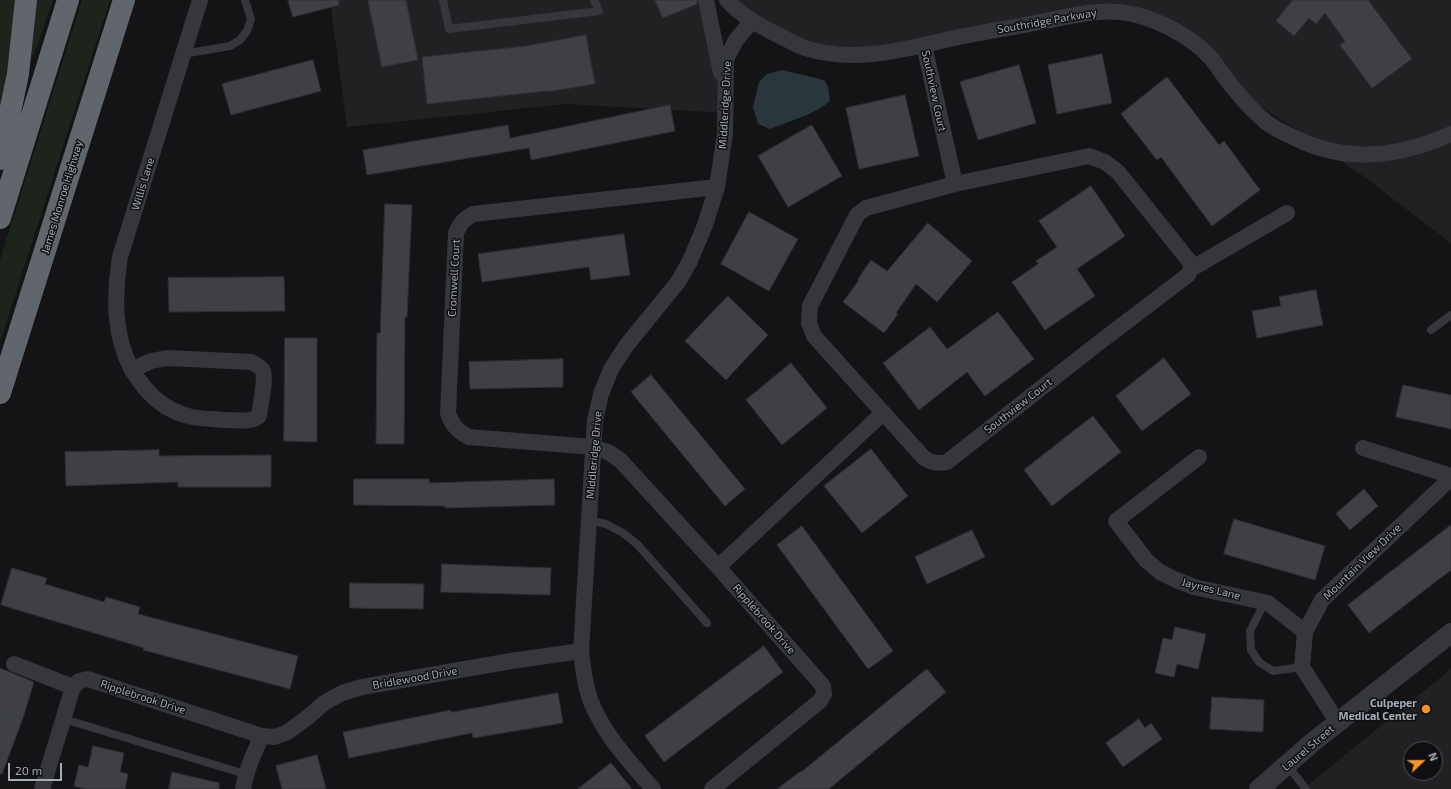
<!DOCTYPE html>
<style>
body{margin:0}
#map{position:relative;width:1451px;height:789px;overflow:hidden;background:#141416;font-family:"Exo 2",sans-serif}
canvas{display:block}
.north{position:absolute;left:1403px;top:741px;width:40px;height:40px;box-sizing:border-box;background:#0f0f11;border:1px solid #4b4f53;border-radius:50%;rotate:68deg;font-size:11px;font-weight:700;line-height:16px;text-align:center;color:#a5aeb7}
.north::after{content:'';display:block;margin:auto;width:14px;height:18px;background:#fe9124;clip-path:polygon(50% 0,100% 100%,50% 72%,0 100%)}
.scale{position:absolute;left:8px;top:763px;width:54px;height:18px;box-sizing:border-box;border:2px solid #a5aeb7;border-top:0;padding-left:5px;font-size:12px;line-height:14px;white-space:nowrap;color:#a5aeb7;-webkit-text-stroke:3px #0f0f11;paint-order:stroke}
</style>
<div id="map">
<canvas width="1451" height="789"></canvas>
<div class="north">N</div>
<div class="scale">20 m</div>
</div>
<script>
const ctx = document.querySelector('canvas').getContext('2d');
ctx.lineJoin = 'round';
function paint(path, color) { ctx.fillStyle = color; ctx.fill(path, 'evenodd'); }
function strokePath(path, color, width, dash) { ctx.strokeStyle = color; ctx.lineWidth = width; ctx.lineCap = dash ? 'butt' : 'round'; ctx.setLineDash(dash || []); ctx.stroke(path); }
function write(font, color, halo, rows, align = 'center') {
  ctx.font = font + ' "Exo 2",sans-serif'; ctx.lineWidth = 3; ctx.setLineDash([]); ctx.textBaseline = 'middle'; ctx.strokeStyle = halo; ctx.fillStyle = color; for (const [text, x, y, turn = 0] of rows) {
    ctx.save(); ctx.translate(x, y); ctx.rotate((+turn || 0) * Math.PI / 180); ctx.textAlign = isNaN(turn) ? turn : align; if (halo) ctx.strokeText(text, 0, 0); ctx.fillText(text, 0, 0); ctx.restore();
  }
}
paint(new Path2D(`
 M 330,0 L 707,0 L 726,113 L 566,104 L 347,127 Z
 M 730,0 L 1451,0 L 1451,243 L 1367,179 L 1302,133 L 1234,90 L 1192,42 L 1103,12 L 924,45 L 817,50 Z
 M 1451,669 L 1451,789 L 1303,789 ZM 1411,749 L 1435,749 L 1435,773 L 1411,773 Z`), '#202123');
paint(new Path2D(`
 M 0,0 L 19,0 L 0,138 Z
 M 34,0 L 53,0 L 34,55 L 28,57 Z
 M 82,0 L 110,0 L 0,342 L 0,260 Z`), '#1c241c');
paint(new Path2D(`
 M 782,70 L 816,78 L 825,81 L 828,87 L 830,101 C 814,115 790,121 770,129 L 758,124 L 753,107 L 759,82 L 767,74 Z`), '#29363b');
const building = new Path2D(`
 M 288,0 L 339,0 L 339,5 L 293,17 Z
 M 368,0 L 406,0 L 418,60 L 382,67 Z
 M 655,0 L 697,0 L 697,4 L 663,18 Z
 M 1293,0 L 1368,0 L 1412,59 L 1372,88 L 1340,45 L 1345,41 L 1325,13 L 1316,24 L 1309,18 L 1294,36 L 1276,21 Z
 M 586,35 L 595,84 L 547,92 L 547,91 L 427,104 L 422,57 L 526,46 Z
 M 1102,54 L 1112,103 L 1057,114 L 1048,65 Z
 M 313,60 L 321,91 L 231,115 L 222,84 Z
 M 1019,65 L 1036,123 L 978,140 L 960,82 Z
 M 1167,77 L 1219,145 L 1224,141 L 1260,190 L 1212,226 L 1161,157 L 1157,160 L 1121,114 Z
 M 905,95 L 919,156 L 859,169 L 846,108 Z
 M 670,105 L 675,131 L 531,160 L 529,148 L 367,175 L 363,150 L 508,125 L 510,138 Z
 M 812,125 L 842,176 L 788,207 L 758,156 Z
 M 1091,186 L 1125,236 L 1077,269 L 1095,296 L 1045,330 L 1012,282 L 1038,264 L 1036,261 L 1057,247 L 1039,221 Z
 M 385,204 L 412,205 L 407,317 L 405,317 L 404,444 L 376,444 L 377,333 L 380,333 Z
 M 749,212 L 798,239 L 769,291 L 721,264 Z
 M 928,223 L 972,261 L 937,302 L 916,284 L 896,313 L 898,314 L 884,333 L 843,302 L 859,280 L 858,279 L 871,260 L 887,271 Z
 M 624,234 L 630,275 L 591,280 L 589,267 L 482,282 L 478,254 Z
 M 284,277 L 285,311 L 169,312 L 168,278 Z
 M 1316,290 L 1323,325 L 1257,338 L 1252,311 L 1281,306 L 1279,297 Z
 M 728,296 L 768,335 L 726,380 L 685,341 Z
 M 998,312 L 1034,359 L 985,396 L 967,372 L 919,410 L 883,363 L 930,327 L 947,349 Z
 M 285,338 L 317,338 L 317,442 L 284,441 Z
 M 1164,358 L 1191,394 L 1142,431 L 1116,396 Z
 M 563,359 L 563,387 L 470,389 L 469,362 Z
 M 791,363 L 827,408 L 782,445 L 746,400 Z
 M 651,375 L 745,489 L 725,506 L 631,392 Z
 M 1403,385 L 1451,395 L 1451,429 L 1396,417 Z
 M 1093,416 L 1121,452 L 1052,506 L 1024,470 Z
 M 871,449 L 908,496 L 862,533 L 824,486 Z
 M 159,450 L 159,456 L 271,455 L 271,487 L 178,487 L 178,482 L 66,486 L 65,452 Z
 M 354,479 L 429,479 L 429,483 L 554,479 L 555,505 L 445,508 L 445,506 L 354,505 Z
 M 1364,489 L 1378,506 L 1350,530 L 1336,514 Z
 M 1234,519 L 1325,546 L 1315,580 L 1224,554 Z
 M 1451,525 L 1451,570 L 1369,633 L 1348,605 Z
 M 802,526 L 893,651 L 868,669 L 777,545 Z
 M 972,530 L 985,557 L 927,584 L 915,557 Z
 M 442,564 L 551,568 L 550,595 L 441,592 Z
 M 12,568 L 47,578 L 45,584 L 104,602 L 106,597 L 140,607 L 138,614 L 298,656 L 290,689 L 143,650 L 144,648 L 1,605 Z
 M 350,583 L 424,584 L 423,609 L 350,608 Z
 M 1175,627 L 1206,634 L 1198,669 L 1177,664 L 1174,677 L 1155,673 L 1163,638 L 1172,640 Z
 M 764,646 L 783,672 L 664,762 L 645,736 Z
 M 0,668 L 34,682 L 23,718 L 2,774 L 0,774 Z
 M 927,669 L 946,692 L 829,789 L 777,789 L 801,771 L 801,772 Z
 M 558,693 L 563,723 L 473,738 L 472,733 L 349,758 L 343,732 L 451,710 L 451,712 Z
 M 1212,697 L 1264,700 L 1263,732 L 1210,729 Z
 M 1139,719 L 1145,728 L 1151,723 L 1162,739 L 1123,767 L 1106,743 Z
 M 93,746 L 124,753 L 120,772 L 128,774 L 125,789 L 85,789 L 74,786 L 79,765 L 88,767 Z
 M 317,755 L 326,789 L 282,789 L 276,766 Z
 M 611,763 L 632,789 L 578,789 Z
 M 172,772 L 219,783 L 219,789 L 169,789 Z`);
paint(building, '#3e4043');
strokePath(building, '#2e2f32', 1);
strokePath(new Path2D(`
 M 443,0 L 449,29 L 599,11 L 594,0
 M 183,54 L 230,46 L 240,40 L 247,31 L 251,19 L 245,0
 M 1431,330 L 1451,315
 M 588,520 L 606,524 L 623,533 L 637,544 L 707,623
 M 1265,602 L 1250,631 L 1251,650 L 1259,662 L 1273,671 L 1302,667
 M 64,719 L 245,774
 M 1287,765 L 1306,789`), '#35373b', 8);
strokePath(new Path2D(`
 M 706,0 L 721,73
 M 727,0 C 741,16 761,27 780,36 C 788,40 796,45 805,48 C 855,64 905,49 954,38 C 984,32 1015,27 1045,21 C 1070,16 1094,10 1120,12 C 1151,15 1190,35 1211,58 C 1219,68 1226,80 1235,90 C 1244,101 1255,113 1266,122 C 1274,128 1284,133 1293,137 C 1346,164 1398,157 1451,134
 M 924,45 L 955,184
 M 1089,156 L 1105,162 L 1118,172 L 1190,262 L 1191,269 L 1188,275 L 1096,345 L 947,462 C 938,464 932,463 924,458 L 814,336 L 809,323 L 810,306 L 857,215 L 866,208 L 955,184 Z
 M 1191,269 L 1287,213
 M 167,358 L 251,362 C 255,364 261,366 263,371 C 266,380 260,406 259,416 C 251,423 236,420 226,420 C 215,419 203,419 192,417 C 164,411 147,394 132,370 L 151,361 Z
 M 132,370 C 113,335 114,295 120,257 L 200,0
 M 1363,448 L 1451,476
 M 1199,457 L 1116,521 L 1146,560 L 1160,572 L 1174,579 L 1194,587 L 1268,603 L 1305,632
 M 718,567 L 883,413
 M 14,664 L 73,687
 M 1338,723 L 1302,667 L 1305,632 L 1322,600 L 1451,478
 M 42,789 L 73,687 L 79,681 L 88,679 L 262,736 L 274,737 L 286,733 L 308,717 L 324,703 L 342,693 L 362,687 L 511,661 L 581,651
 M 243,789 C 246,770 253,754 262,736
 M 653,789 C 630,762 605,736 591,702 C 585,686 583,669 581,651 L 595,420 L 601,394 L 611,369 L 626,346 L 678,282 L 690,261 L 705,225 L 717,187 L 725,133 L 726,59 L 736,40 L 752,21
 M 712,789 L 820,701 L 824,694 L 823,686 L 718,567 L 620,460 L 608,452 L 593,447 L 469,437 C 457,431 452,425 448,413 L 456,233 C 460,223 464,219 473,214 L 717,187`), '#35373b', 16);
strokePath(new Path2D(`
 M 1259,789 L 1313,742 L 1451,633`), '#35373b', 20);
strokePath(new Path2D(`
 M 0,159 L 18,74 L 26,0
 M 0,218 L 68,0
 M 0,393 L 124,0`), '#61666d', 22);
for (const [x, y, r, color] of [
 [1426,709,5,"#fe9124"]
]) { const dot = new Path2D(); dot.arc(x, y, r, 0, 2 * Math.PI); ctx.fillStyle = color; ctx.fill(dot); strokePath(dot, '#0f0f11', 1.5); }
write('11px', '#a5aeb7', '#0f0f11', [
 ["Southridge Parkway",1047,21,-10],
 ["Southview Court",934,91,78],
 ["Middleridge Drive",725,105,-87],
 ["Willis Lane",143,184,-73],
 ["James Monroe Highway",62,197,-73],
 ["Cromwell Court",454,278,-87],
 ["Southview Court",1018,406,-38],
 ["Middleridge Drive",594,455,-85],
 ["Mountain View Drive",1362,562,-44],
 ["Jaynes Lane",1211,589,14],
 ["Ripplebrook Drive",764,619,49],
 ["Bridlewood Drive",415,678,-10],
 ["Ripplebrook Drive",143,697,18],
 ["Laurel Street",1308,748,-40]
]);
write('bold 11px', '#a5aeb7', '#0f0f11', [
 ["Culpeper",1417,703],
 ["Medical Center",1417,716]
], 'right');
</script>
